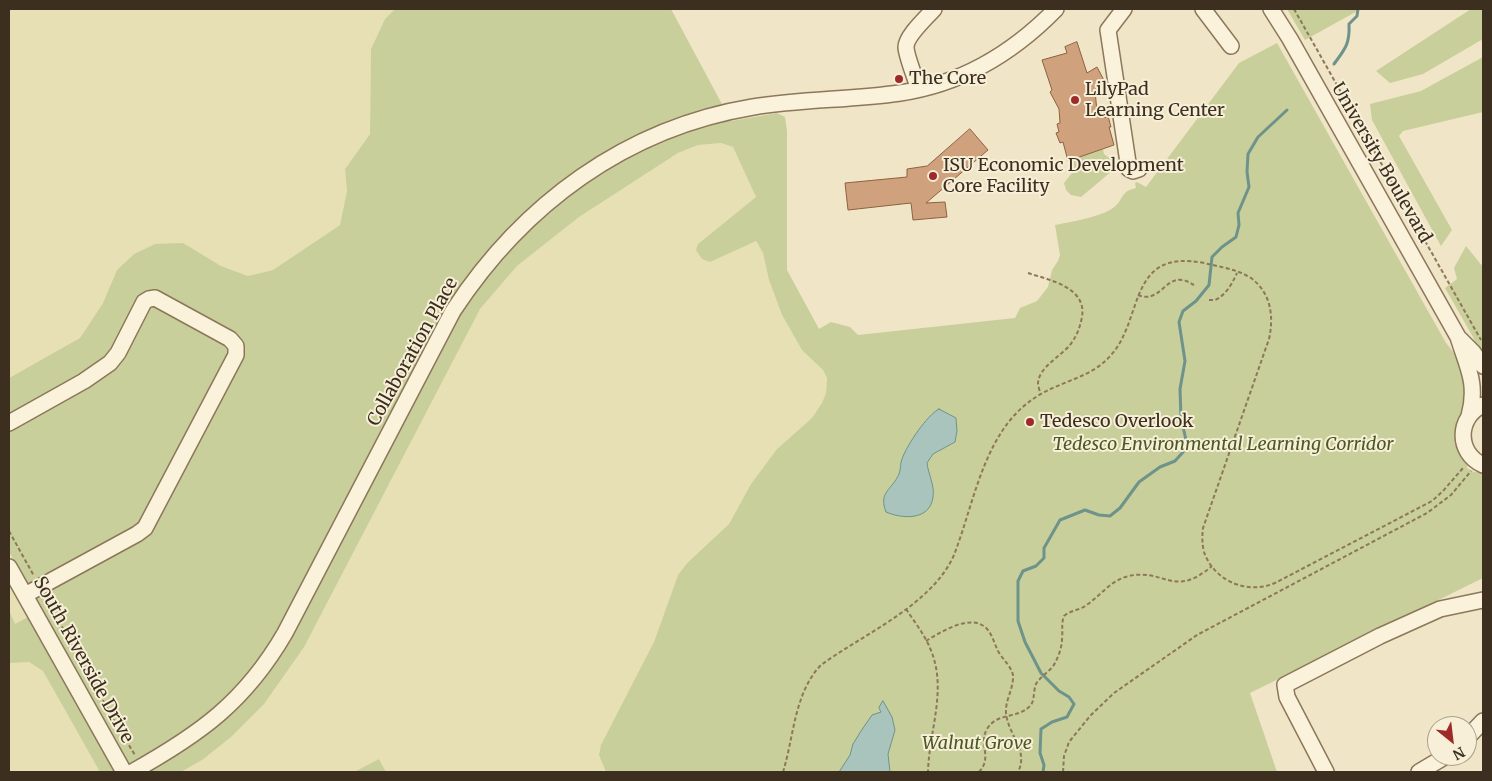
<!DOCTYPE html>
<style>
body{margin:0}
#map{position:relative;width:1492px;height:781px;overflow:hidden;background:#f0e5c7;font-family:Merriweather,serif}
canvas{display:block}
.frame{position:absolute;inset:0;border:10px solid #3d2f20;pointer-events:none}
.north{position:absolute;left:1427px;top:716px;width:50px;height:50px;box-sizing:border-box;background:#f7efd7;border:1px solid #ada28e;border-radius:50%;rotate:151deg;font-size:14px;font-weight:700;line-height:20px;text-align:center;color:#3d2f20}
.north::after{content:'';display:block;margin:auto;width:18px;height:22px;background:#9e2b29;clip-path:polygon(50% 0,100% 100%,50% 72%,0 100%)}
</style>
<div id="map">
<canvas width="1492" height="781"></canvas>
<div class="frame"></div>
<div class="north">N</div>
</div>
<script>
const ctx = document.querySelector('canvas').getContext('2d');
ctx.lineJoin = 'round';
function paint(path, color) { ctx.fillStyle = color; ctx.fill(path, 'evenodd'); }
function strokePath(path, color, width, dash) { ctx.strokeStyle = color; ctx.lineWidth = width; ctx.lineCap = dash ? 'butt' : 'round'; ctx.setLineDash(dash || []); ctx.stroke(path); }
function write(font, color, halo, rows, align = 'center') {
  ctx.font = font + ' Merriweather,serif'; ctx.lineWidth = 4; ctx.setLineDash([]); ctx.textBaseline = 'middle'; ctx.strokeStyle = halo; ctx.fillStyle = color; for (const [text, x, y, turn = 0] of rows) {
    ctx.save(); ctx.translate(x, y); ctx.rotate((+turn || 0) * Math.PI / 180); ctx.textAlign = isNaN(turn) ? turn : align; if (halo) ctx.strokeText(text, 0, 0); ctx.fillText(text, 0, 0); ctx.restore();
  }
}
paint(new Path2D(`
 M 9,9 L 395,9 L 385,19 L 371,49 L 370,134 L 345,169 L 347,190 L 340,225 L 273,270 L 248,276 L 221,266 L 183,244 L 155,244 L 134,254 L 117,270 L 103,303 L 80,338 L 9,378 Z
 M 721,143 L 733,147 L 756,197 L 698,244 L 710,262 L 755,241 L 763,253 L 769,280 L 782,315 L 802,350 L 823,370 L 827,378 L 826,393 L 822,403 L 812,418 L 777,449 L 751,484 L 729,524 L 687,562 L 678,575 L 654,642 L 599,755 L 606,772 L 386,772 L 379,759 L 354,772 L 181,772 L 202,760 L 480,309 L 517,266 L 579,217 L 678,153 L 698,145 Z
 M 9,582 L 28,617 L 9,628 Z
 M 12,662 L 29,662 L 43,671 L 100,772 L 9,772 L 9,663 Z`), '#e6e0b4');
paint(new Path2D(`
 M 395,9 L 671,9 L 731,121 L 777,113 L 785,117 L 787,131 L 787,270 L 819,329 L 831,322 L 850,327 L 858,335 L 1015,318 L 1020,308 L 1037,301 L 1048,287 L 1052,270 L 1058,261 L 1060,255 L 1055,225 C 1071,222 1100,217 1113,208 C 1124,200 1120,191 1136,188 L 1135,183 L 1137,182 L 1146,187 L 1239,63 L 1277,43 L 1446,343 L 1459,359 L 1466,375 L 1464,413 L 1456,428 L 1457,435 L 1468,462 L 1467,468 L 1474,472 L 1483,472 L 1483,578 L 1250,693 L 1277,772 L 606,772 L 599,755 L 601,745 L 654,642 L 678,575 L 687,563 L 729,524 L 751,484 L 777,449 L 812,418 L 822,403 L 826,393 L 827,378 L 823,370 L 802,350 L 782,315 L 769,280 L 763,253 L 756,241 L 710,262 L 702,259 L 696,250 L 698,244 L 756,197 L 733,147 L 721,143 L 698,145 L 678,153 L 579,217 L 517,266 L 480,309 L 304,647 L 264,704 L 231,737 L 202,760 L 181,772 L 133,772 L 9,552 L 9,378 L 80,338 L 103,303 L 117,270 L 134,254 L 155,244 L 183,243 L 221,266 L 248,276 L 273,270 L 340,225 L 347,191 L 345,169 L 370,134 L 371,49 L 385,19 Z
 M 1287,9 L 1361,9 L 1305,40 Z
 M 1471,9 L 1483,9 L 1483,39 L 1423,74 L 1390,83 L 1376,71 Z
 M 1483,57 L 1483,112 L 1403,131 L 1399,136 L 1452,230 L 1441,246 L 1372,120 L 1370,104 L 1421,91 Z
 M 1103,149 L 1104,154 L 1112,160 L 1113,166 L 1112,171 L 1081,197 L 1071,195 L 1066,190 L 1064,183 L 1072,173 L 1068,161 Z
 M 1466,246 L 1483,267 L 1483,360 L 1473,337 L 1445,288 L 1457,279 L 1454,268 Z
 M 9,610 L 15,624 L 28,617 L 116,772 L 100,772 L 43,671 L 29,662 L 9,663 Z
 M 379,759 L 386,772 L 354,772 Z`), '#c8cf9a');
const water = new Path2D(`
 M 939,409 L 956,418 L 957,431 L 955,442 L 933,454 L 927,463 C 928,473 935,486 933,497 C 930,521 902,519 886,512 C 878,492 892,490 899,474 C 901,469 900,464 902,459 C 907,445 927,415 939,409 Z
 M 883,701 L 892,717 L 895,730 L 888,754 L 890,772 L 839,772 L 850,755 L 853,744 L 861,731 L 872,715 L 881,712 L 879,708 Z`);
paint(water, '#a9c4bd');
strokePath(water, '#6e938b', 1);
strokePath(new Path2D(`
 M 1334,64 C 1345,49 1350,44 1349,24 L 1357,16 L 1358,9
 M 1043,772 L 1044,765 L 1040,753 L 1041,729 L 1052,722 L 1067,717 L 1074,704 L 1069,697 L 1059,691 L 1041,673 L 1025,642 L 1018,621 L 1018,581 L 1023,571 L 1036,566 L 1044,558 L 1044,548 L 1060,520 L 1085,510 L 1099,515 L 1110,516 L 1120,508 L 1139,482 L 1160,467 L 1175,461 L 1184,451 L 1186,440 L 1181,418 L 1180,389 L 1185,361 L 1179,322 L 1183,311 L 1196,301 L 1209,285 L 1212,257 L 1222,247 L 1236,237 L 1239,225 L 1238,213 L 1249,187 L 1247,172 L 1248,154 L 1258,137 L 1287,110`), '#6e938b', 3);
const building = new Path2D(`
 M 1077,42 L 1087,73 L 1097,67 L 1106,84 L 1095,90 L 1097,112 L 1103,110 L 1105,118 L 1108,116 L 1111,127 L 1109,127 L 1114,145 L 1068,161 L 1063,142 L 1060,143 L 1056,133 L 1059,132 L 1057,124 L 1060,123 L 1059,109 L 1050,92 L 1052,90 L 1042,60 L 1067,53 L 1065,47 Z
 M 970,129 L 988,150 L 926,203 L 945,202 L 947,217 L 913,220 L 911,203 L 848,210 L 845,183 L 907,177 L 907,169 L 927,166 Z`);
paint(building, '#cfa17c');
strokePath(building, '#8d6140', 1);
const minor = new Path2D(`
 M 1124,9 L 1108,30 L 1129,169 L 1133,171 L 1139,169
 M 1203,9 L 1231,46
 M 1271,9 L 1290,39 L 1458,337 C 1467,367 1478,383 1469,416
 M 919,89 C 916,81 906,54 906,47 C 906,36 927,17 934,9
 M 1460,339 L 1473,352 L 1483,366
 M 1483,405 C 1457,417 1456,453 1483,465
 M 9,423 L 84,381 L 110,363 L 118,353 L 144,302 L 149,299 L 155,298 L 230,339 L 236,346 L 236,355 L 145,528 L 137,534 L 25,595
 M 9,567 L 124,772
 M 1467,738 L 1483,721
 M 132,772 C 200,734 245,702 285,633 L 453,311 C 523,204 626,128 753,107 C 802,99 851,100 900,93 C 962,84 1013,53 1056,9
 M 1326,772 L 1287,697 L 1285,685 L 1380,636 L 1440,609 L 1483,600
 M 1419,772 L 1446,756`);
strokePath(minor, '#8d775b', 18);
strokePath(new Path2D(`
 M 1294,9 L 1481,340
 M 1028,273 C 1049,280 1087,287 1082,317 C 1080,327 1077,336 1070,345 C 1061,356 1039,367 1038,383 C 1038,386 1040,391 1040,394
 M 1138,295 C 1159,304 1165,277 1182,280 C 1186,280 1190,283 1194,285
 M 1209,300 L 1215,300 C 1226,295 1232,284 1237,273
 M 9,531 L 34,576
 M 46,598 L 116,724 L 135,755
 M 906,609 C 914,621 924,634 930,648 C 948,689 929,730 928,772
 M 926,641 C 941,632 969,614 985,627 C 992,633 994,643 998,651 C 1003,660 1011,666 1013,675 C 1014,688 1005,700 1006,713 C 1008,735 1029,750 1018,772
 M 783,772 C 794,737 794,693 821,665 C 865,633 932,605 954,555 C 975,501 984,430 1036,397 C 1060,381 1092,378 1111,355 C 1144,319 1127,248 1204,263 C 1220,267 1237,269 1251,278 C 1271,293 1274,316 1269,339 L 1203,528 C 1202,536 1202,544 1204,552 C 1214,581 1247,595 1275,583 L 1432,501 L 1443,491 L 1463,468
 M 979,772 C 993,757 978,744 987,729 C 997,712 1018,719 1030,706 C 1035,701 1033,691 1036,684 C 1041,675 1052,671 1056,661 C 1059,655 1062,646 1062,639 C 1063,631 1061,623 1064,616 C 1071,610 1081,610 1088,604 C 1102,594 1111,580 1129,576 C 1165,568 1173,599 1212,566
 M 1063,772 L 1064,756 L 1069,742 L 1090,716 L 1114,693 L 1197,635 L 1427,513 L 1451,495 L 1471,471`), '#8d775b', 2, [4, 2.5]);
strokePath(minor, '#faf2db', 15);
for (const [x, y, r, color] of [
 [899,79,5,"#9e2b29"],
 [1075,100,5,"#9e2b29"],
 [933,176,5,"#9e2b29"],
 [1030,422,5,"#9e2b29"]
]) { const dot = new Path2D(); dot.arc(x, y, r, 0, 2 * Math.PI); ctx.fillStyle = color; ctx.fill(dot); strokePath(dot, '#f7efd7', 2); }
write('18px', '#3d2f20', '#f7efd7', [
 ["The Core",909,79],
 ["LilyPad",1085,90],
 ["Learning Center",1085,111],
 ["ISU Economic Development",943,166],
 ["Core Facility",943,187],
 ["Tedesco Overlook",1040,422]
], 'left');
write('18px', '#3d2f20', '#f7efd7', [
 ["University Boulevard",1381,163,60],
 ["Collaboration Place",413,352,-61],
 ["South Riverside Drive",83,660,61]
]);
write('italic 18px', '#4b5a25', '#f7efd7', [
 ["Tedesco Environmental Learning Corridor",1223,445],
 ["Walnut Grove",977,744]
]);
</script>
